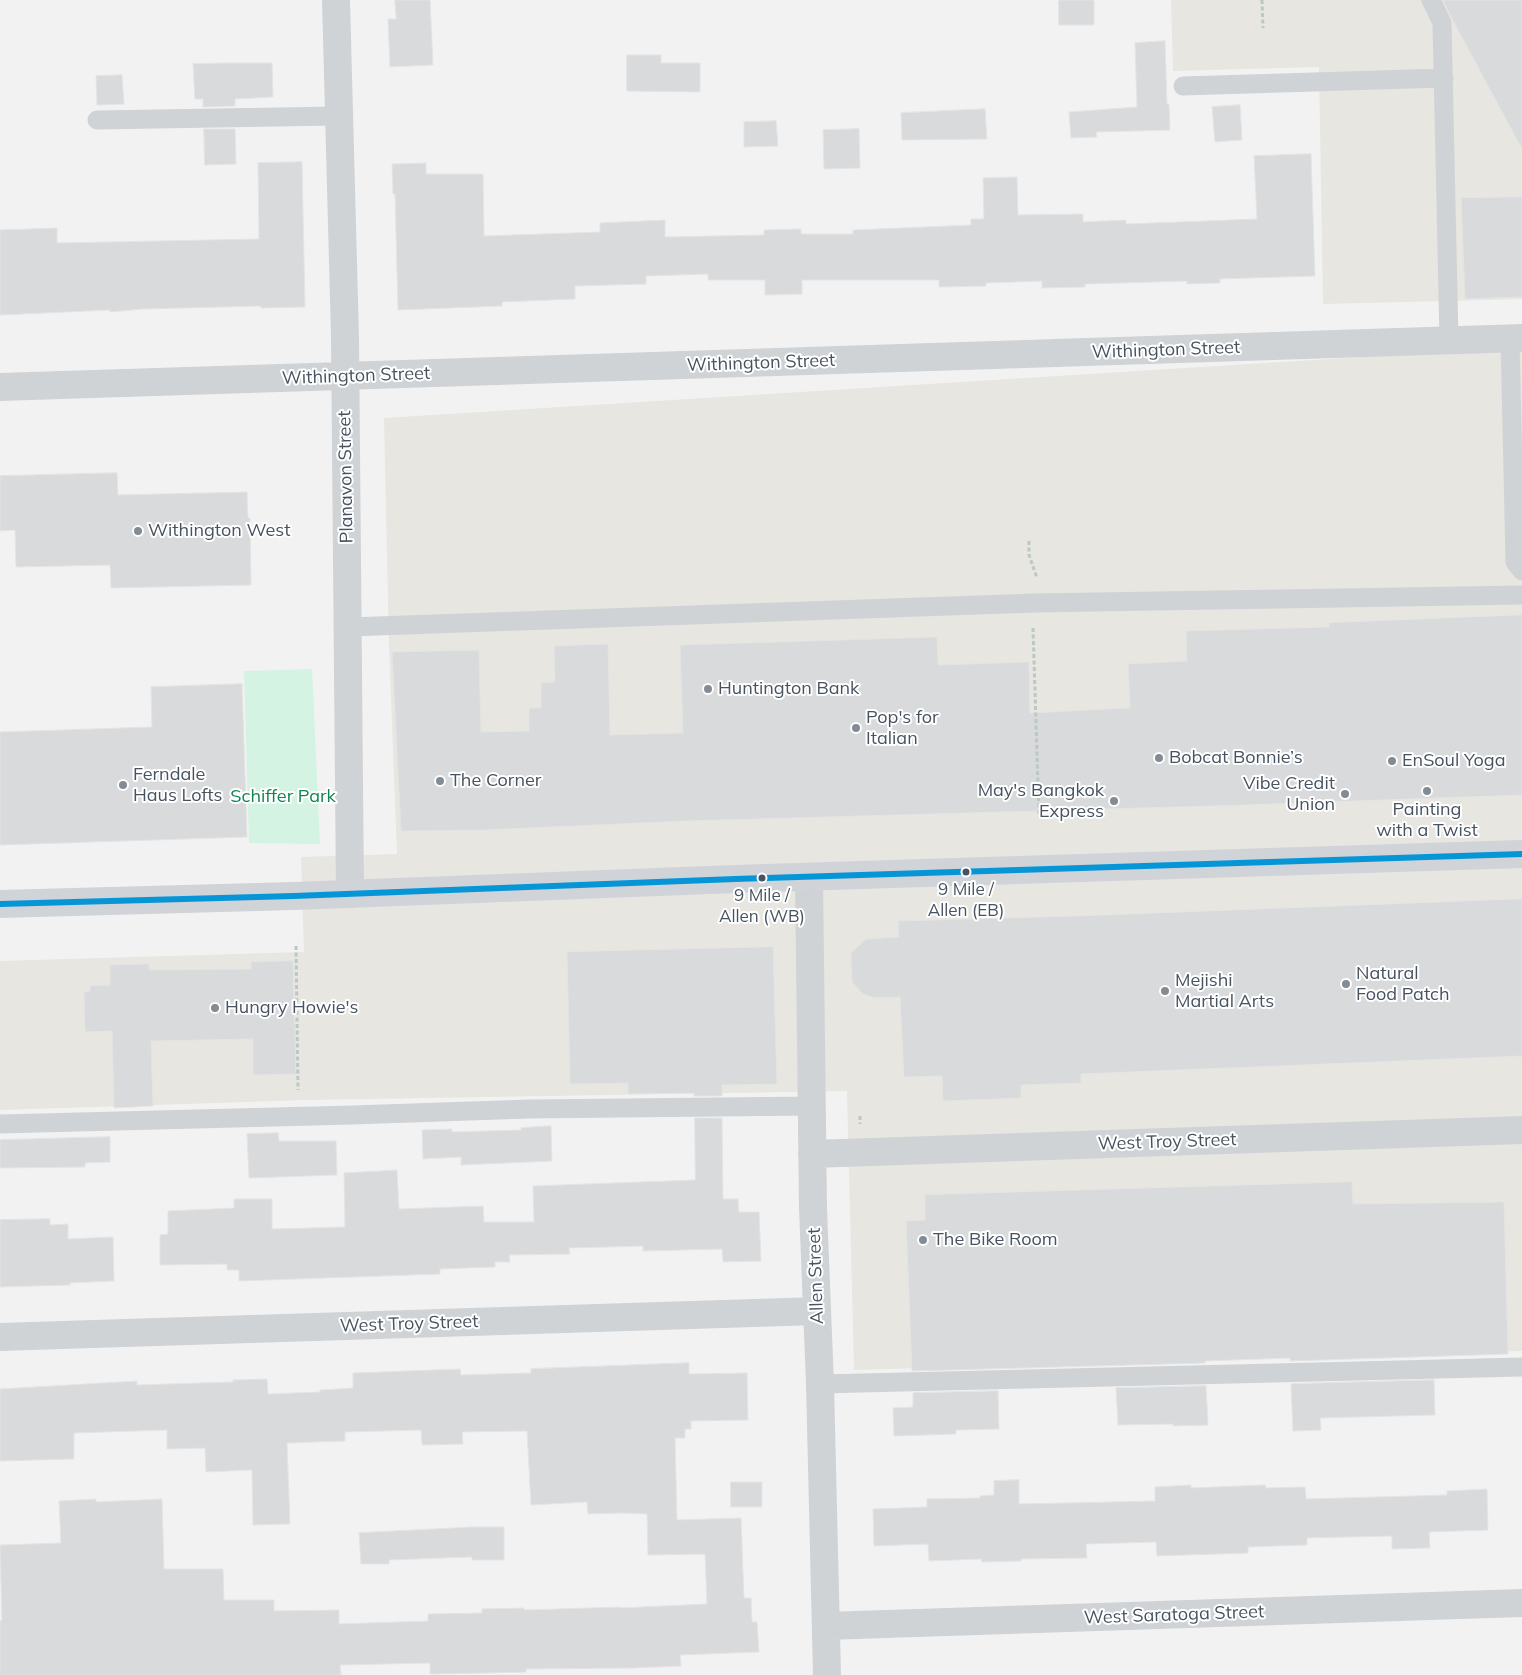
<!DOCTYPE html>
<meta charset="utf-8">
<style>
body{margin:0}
canvas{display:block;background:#f2f2f2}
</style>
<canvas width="1522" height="1675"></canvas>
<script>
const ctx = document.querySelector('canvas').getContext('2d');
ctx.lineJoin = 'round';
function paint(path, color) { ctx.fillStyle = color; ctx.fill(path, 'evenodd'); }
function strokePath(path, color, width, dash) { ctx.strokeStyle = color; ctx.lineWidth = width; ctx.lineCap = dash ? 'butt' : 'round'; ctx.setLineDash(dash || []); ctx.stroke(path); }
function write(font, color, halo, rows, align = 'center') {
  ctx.font = font + ' Mulish,sans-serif'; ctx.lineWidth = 4; ctx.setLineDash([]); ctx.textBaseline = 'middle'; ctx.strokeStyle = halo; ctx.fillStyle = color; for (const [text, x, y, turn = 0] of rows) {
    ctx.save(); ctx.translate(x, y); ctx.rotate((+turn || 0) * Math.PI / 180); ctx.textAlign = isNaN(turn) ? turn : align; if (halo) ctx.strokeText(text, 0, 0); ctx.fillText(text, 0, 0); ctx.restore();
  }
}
paint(new Path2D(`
 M 1171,0 L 1522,0 L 1522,299 L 1323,304 L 1319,67 L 1173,71 Z
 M 1522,347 L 1522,1351 L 854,1370 L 847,1091 L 307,1100 L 0,1110 L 0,961 L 304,952 L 301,857 L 397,854 L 389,646 L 384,418 Z`), '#e7e6e0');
paint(new Path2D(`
 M 312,669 L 320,844 L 249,843 L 244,671 Z`), '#d5f3e3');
const building = new Path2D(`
 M 395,0 L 430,0 L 433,65 L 390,67 L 388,19 L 396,19 Z
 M 1059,0 L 1094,0 L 1094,25 L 1059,25 Z
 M 1443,0 L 1522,0 L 1522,149 L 1452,19 Z
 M 1165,41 L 1167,104 L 1169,104 L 1170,130 L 1096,132 L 1097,137 L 1071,138 L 1069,112 L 1137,107 L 1135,43 Z
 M 627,55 L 661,55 L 661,63 L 700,63 L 700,92 L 627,91 Z
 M 226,63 L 272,63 L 273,97 L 235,99 L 235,106 L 203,107 L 203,99 L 195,99 L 193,64 Z
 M 122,75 L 124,104 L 97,105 L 96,76 Z
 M 1240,105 L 1242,140 L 1215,142 L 1212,107 Z
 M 985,109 L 987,139 L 902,140 L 901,113 Z
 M 776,121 L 778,146 L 744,147 L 744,122 Z
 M 204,129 L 235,129 L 236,164 L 205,165 Z
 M 859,129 L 860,168 L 824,169 L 823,130 Z
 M 1311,154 L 1315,276 L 1220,279 L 1220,283 L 1187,284 L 1187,281 L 1085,284 L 1085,287 L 1042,288 L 1042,281 L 986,283 L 986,286 L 939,287 L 939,280 L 802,280 L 802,294 L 765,295 L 765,280 L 708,280 L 708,274 L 646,276 L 646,284 L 575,286 L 575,299 L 502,302 L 502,306 L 398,310 L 395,194 L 393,194 L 392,164 L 426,163 L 426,174 L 483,174 L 484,236 L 600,232 L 600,223 L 665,220 L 665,237 L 764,235 L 764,230 L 801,229 L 801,234 L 853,234 L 853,230 L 971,225 L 971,219 L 984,219 L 983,178 L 1017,177 L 1018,215 L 1083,214 L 1083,222 L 1126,220 L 1126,224 L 1257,219 L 1254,156 Z
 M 302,162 L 305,307 L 261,308 L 261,306 L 143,309 L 110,312 L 110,310 L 0,315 L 0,230 L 57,228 L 57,243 L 259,239 L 258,163 Z
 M 1522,197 L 1522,297 L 1465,299 L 1461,198 Z
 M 117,473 L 118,495 L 247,492 L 248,518 L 250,518 L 251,585 L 111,588 L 110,565 L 16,567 L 15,530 L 0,531 L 0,476 Z
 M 1522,615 L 1522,795 L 1245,805 L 685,821 L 483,830 L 401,831 L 392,652 L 479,650 L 481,732 L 529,731 L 529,708 L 541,708 L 541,683 L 555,682 L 554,646 L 608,644 L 610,735 L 683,733 L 680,645 L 937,637 L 938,665 L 1029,662 L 1030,713 L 1130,708 L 1128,664 L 1187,661 L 1186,631 L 1329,627 L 1329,623 Z
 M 242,684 L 247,837 L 0,845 L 0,732 L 152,727 L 151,687 Z
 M 1522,899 L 1522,1056 L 1081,1074 L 1081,1083 L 1021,1085 L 1021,1098 L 943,1101 L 942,1076 L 904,1077 L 900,997 L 875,998 L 863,994 L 852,982 L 851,953 L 866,939 L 899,937 L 898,921 L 1077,916 Z
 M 773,947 L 777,1084 L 722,1085 L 722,1096 L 694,1096 L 694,1093 L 628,1094 L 628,1083 L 570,1084 L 567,952 Z
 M 293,961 L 296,1074 L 253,1075 L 253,1039 L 151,1041 L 153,1106 L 114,1108 L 112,1031 L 85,1032 L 84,992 L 90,991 L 90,986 L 110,985 L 110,965 L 149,964 L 149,970 L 251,969 L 251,962 Z
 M 695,1118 L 722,1118 L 723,1199 L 738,1199 L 739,1212 L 759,1212 L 761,1261 L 723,1262 L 722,1249 L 643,1251 L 643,1246 L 569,1248 L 570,1254 L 509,1255 L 510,1262 L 495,1262 L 495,1267 L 440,1269 L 440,1274 L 239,1281 L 239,1270 L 227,1270 L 227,1264 L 160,1265 L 160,1235 L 168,1234 L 168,1211 L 234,1208 L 234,1199 L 272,1199 L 272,1229 L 345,1227 L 344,1173 L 397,1170 L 399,1209 L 483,1206 L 484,1222 L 534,1222 L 533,1186 L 695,1180 Z
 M 551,1126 L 552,1161 L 461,1165 L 461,1157 L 423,1159 L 422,1130 L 452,1129 L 452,1132 L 521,1130 L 521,1128 Z
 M 278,1133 L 279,1141 L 336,1141 L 337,1175 L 249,1178 L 247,1134 Z
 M 110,1137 L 110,1162 L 85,1163 L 85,1167 L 0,1168 L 0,1140 Z
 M 1352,1182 L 1353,1204 L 1504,1202 L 1508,1354 L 1290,1361 L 1290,1358 L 1205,1361 L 1205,1363 L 912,1371 L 906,1221 L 925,1220 L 925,1195 Z
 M 50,1219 L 50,1225 L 68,1224 L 68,1239 L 113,1237 L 114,1281 L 70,1283 L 70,1285 L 0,1287 L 0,1220 Z
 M 689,1363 L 689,1374 L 747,1373 L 748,1420 L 691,1421 L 691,1429 L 685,1429 L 685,1438 L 675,1438 L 677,1520 L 741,1518 L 744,1598 L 751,1598 L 752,1622 L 757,1622 L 759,1652 L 680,1655 L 681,1666 L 633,1668 L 526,1669 L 526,1672 L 485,1673 L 430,1674 L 430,1663 L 340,1665 L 341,1675 L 0,1675 L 0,1621 L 2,1620 L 0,1545 L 61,1543 L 59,1501 L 96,1499 L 96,1502 L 162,1499 L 164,1569 L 223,1569 L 224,1600 L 274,1600 L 274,1611 L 339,1610 L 339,1624 L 428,1621 L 428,1614 L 482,1613 L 482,1609 L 524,1608 L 524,1610 L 620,1607 L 620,1608 L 707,1604 L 705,1554 L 648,1555 L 647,1514 L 622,1513 L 588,1514 L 587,1502 L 531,1505 L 527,1431 L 462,1432 L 463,1444 L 422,1445 L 421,1430 L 345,1432 L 345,1441 L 287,1443 L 290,1524 L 253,1525 L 252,1470 L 206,1472 L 205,1448 L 167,1449 L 167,1430 L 74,1433 L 74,1459 L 0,1461 L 0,1389 L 137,1381 L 137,1385 L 233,1382 L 233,1380 L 267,1379 L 268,1394 L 320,1392 L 320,1390 L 353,1388 L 353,1373 L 460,1369 L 461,1375 L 531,1373 L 531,1369 Z
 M 1434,1380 L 1435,1415 L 1320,1418 L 1321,1430 L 1293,1431 L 1291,1384 Z
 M 1206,1386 L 1208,1425 L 1173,1426 L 1173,1424 L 1118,1425 L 1116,1388 Z
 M 998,1391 L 999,1429 L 956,1430 L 956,1434 L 894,1436 L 893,1408 L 913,1407 L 913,1393 Z
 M 1019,1480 L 1019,1504 L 1155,1501 L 1155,1487 L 1191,1485 L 1191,1488 L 1265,1485 L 1266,1488 L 1305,1487 L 1306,1499 L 1447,1495 L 1447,1491 L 1487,1489 L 1488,1530 L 1429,1532 L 1430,1548 L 1392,1549 L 1392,1536 L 1307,1538 L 1307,1545 L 1248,1547 L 1248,1553 L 1157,1556 L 1156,1542 L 1086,1544 L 1087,1558 L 1021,1559 L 1021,1561 L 982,1562 L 981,1559 L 929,1561 L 928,1544 L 874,1546 L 873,1509 L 927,1507 L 927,1499 L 980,1498 L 980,1496 L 994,1495 L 994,1481 Z
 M 731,1482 L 762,1482 L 762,1507 L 731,1507 Z
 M 472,1527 L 504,1527 L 504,1560 L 472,1560 L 472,1557 L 389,1560 L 389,1564 L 361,1564 L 359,1533 Z`);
paint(building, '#d9dadc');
strokePath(building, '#e4e4e5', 1);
strokePath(new Path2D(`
 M 1262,0 L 1263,28
 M 1029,541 L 1029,555 L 1037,578
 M 1033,628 L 1039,817
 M 296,946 L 298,1090
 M 860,1116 L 860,1124`), '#bcc8c6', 3, [4, 2.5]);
strokePath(new Path2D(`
 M 1431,0 L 1442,23 L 1449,340
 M 1183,86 L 1444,78
 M 97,120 L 338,116
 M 1510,338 L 1515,562 L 1522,571
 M 348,627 L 1035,603 L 1522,595
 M 0,1124 L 353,1115 L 529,1109 L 812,1106
 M 820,1384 L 1522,1367`), '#d0d3d6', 19);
strokePath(new Path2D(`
 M 336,0 L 345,337 L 350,894
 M 0,387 L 1522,338
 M 809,877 L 813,1208 L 820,1384 L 827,1675
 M 812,1154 L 1522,1130
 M 0,1337 L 817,1311
 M 826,1626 L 1522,1603`), '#d0d3d6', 28);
strokePath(new Path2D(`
 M 0,904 L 294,896 L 735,879 L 1522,854`), '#d0d3d7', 28);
strokePath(new Path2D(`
 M 0,904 L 294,896 L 735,879 L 1522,854`), '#0696d7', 6);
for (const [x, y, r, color] of [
 [138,531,5,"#838b93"],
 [708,689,5,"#838b93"],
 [856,728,5,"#838b93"],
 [1159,758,5,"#838b93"],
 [1392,761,5,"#838b93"],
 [440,781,5,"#838b93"],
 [123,785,5,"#838b93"],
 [1427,791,5,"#838b93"],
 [1345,794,5,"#838b93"],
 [1114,801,5,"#838b93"],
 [966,872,4.5,"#475360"],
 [762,878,4.5,"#475360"],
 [1346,984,5,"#838b93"],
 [1165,991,5,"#838b93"],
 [215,1008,5,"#838b93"],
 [923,1240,5,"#838b93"]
]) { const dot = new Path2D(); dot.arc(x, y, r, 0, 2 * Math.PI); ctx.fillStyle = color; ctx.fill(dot); strokePath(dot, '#fff', 2); }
write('17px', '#475360', '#fff', [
 ["9 Mile /",966,890],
 ["Allen (EB)",966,911],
 ["9 Mile /",762,896],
 ["Allen (WB)",762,917]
]);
write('18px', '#475360', '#fff', [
 ["Withington Street",1166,350,-2],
 ["Withington Street",761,363,-2],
 ["Withington Street",356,376,-2],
 ["Planavon Street",346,477,-91],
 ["West Troy Street",1167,1142,-2],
 ["Allen Street",816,1276,-92],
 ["West Troy Street",409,1324,-2],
 ["West Saratoga Street",1174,1615,-2]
]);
write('18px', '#475360', '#fff', [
 ["Withington West",148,531],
 ["Huntington Bank",718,689],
 ["Pop's for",866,718],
 ["Italian",866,739],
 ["Bobcat Bonnie’s",1169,758],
 ["EnSoul Yoga",1402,761],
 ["Ferndale",133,775],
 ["Haus Lofts",133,796],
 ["The Corner",450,781],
 ["Vibe Credit",1335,784,"right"],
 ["Union",1335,805,"right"],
 ["May's Bangkok",1104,791,"right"],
 ["Express",1104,812,"right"],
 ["Painting",1427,810,"center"],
 ["with a Twist",1427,831,"center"],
 ["Natural",1356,974],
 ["Food Patch",1356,995],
 ["Mejishi",1175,981],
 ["Martial Arts",1175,1002],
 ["Hungry Howie's",225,1008],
 ["The Bike Room",933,1240]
], 'left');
write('18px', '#108452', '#fff', [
 ["Schiffer Park",283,797]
]);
</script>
